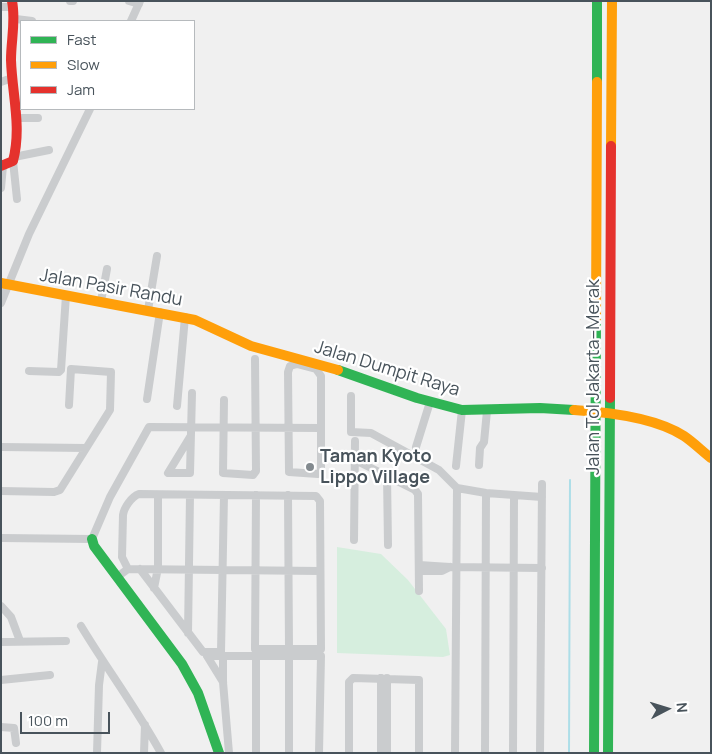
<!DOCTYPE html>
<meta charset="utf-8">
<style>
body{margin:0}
#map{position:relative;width:712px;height:754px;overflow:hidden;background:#f0f0f0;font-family:Manrope,sans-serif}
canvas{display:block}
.frame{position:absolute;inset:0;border:2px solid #48535b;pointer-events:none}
.legend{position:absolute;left:20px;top:20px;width:175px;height:90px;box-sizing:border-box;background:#fff;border:1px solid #b6babd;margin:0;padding:6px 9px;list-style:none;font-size:15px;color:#48535b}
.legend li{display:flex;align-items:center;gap:10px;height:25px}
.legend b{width:25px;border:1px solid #b6babd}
.north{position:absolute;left:642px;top:684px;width:50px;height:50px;-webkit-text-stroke:4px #fff;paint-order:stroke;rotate:85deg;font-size:14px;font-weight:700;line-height:20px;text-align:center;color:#48535b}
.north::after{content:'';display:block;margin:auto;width:18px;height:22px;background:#48535b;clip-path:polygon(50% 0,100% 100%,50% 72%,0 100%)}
.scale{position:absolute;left:20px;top:712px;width:90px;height:22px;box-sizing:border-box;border:2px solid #48535b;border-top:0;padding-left:6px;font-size:15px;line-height:18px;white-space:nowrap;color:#48535b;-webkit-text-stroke:4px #fff;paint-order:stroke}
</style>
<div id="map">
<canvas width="712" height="754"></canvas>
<div class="frame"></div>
<ul class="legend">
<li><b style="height:6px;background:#30b455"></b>Fast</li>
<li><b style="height:6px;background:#ff9f0a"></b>Slow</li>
<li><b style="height:6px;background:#e5322d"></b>Jam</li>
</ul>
<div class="north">N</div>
<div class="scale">100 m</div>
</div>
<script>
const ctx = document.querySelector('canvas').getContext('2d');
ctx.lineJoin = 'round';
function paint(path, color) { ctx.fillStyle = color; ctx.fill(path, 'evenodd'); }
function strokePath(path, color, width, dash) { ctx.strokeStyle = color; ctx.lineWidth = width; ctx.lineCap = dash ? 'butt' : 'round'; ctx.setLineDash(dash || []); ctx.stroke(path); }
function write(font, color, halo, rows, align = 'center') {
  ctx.font = font + ' Manrope,sans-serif'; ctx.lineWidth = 4.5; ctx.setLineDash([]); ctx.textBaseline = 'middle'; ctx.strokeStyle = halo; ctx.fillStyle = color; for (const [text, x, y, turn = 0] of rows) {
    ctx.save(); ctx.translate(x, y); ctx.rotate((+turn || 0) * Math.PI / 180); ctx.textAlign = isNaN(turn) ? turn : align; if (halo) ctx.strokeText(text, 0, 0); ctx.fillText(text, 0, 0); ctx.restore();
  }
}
paint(new Path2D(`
 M 337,547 L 381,554 L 408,580 L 446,629 L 450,655 L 443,657 L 337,653 Z`), '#d6eede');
strokePath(new Path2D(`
 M 569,753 L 570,480`), '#addee8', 2);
strokePath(new Path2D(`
 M 70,1 L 73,1
 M 129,1 L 139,4
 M 1,7 L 13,7
 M 16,19 L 32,21
 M 131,21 L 140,1
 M 1,82 L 12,78
 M 16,118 L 38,118
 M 14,157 L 49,150
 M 13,161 L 17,199
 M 1,188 L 3,166
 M 101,301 L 107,269
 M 1,303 L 29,234 L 90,109
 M 148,310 L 157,256
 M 297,364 L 316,369 L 321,376 L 321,471 L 318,474 L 289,472 L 288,372 L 290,366 Z
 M 29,371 L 59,372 L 61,370 L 66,295
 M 351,396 L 351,432 L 371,433 L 439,470 L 457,488 L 486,493 L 542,497
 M 147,399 L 160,312
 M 224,400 L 223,473 L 253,475 L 256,471 L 255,359
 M 177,406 L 185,317
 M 190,437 L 168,473 L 190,473 L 192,393
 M 1,447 L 86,448
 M 416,447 L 430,402
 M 355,460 L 415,490 L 418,494 L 419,591
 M 479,465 L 480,448 L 484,442 L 487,411
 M 456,466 L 462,410
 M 387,475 L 388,545
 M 1,491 L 54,492 L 60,490 L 110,410 L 111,372 L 71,369 L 69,405
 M 288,495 L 289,649
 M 1,538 L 92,539 L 110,497 L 149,427 L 321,428
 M 354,540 L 355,441
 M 419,565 L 450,567 L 542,568
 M 128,569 L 122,557 L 123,515 C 124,508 131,497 139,494 L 316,496 L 320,501 L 321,649 L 255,649 L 256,495
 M 140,569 L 203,652 L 221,652 L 224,495
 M 419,571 L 442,571 L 450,567
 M 117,577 L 128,569 L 320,571
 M 154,588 L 158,568 L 158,495
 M 1,606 L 11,617 L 20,641
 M 81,626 C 107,669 137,709 161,753
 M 188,633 L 190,495
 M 1,642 L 66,641
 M 223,656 L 223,682 L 229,753
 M 289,656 L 289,753
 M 1,680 L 50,675
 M 223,682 L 207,656 L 321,656 L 319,753
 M 1,727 L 14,728 L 16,743
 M 97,753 L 99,685 L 102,662
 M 144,753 L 145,725
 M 256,753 L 256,657
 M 349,753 L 349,682 L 353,678 L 419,680 L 419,753
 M 381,753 L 381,678
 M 387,753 L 387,678
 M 455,753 L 457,488
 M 485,753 L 486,493
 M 513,753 L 514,496
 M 540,753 L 542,484`), '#caccce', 8);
strokePath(new Path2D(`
 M 597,82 L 597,1
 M 338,370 L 417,398 L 462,410 L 540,408 L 574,410
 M 92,539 L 94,546 L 182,664 L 198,693 L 219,753
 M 594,753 L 596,320
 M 608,753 L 610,398`), '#30b455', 10);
strokePath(new Path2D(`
 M 611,146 L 612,1
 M 1,283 L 195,320 L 251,346 L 338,370
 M 596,320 L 597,82
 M 574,410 C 607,412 656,418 684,436 C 693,442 702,451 711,458`), '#ff9f0a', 10);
strokePath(new Path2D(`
 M 1,166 L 13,161 C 22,127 12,94 11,60 C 11,40 16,21 12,1
 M 610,398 L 611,146`), '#e5322d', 10);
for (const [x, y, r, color] of [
 [310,467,5,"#838a8f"]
]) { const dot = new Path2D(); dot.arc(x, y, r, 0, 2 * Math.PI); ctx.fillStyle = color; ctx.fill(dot); strokePath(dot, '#fff', 2); }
write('18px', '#48535b', '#fff', [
 ["Jalan Pasir Randu",111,288,10],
 ["Jalan Dumpit Raya",387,369,17],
 ["Jalan Tol Jakarta–Merak",594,377,-90]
]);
write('bold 18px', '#48535b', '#fff', [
 ["Taman Kyoto",320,457],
 ["Lippo Village",320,478]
], 'left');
</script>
